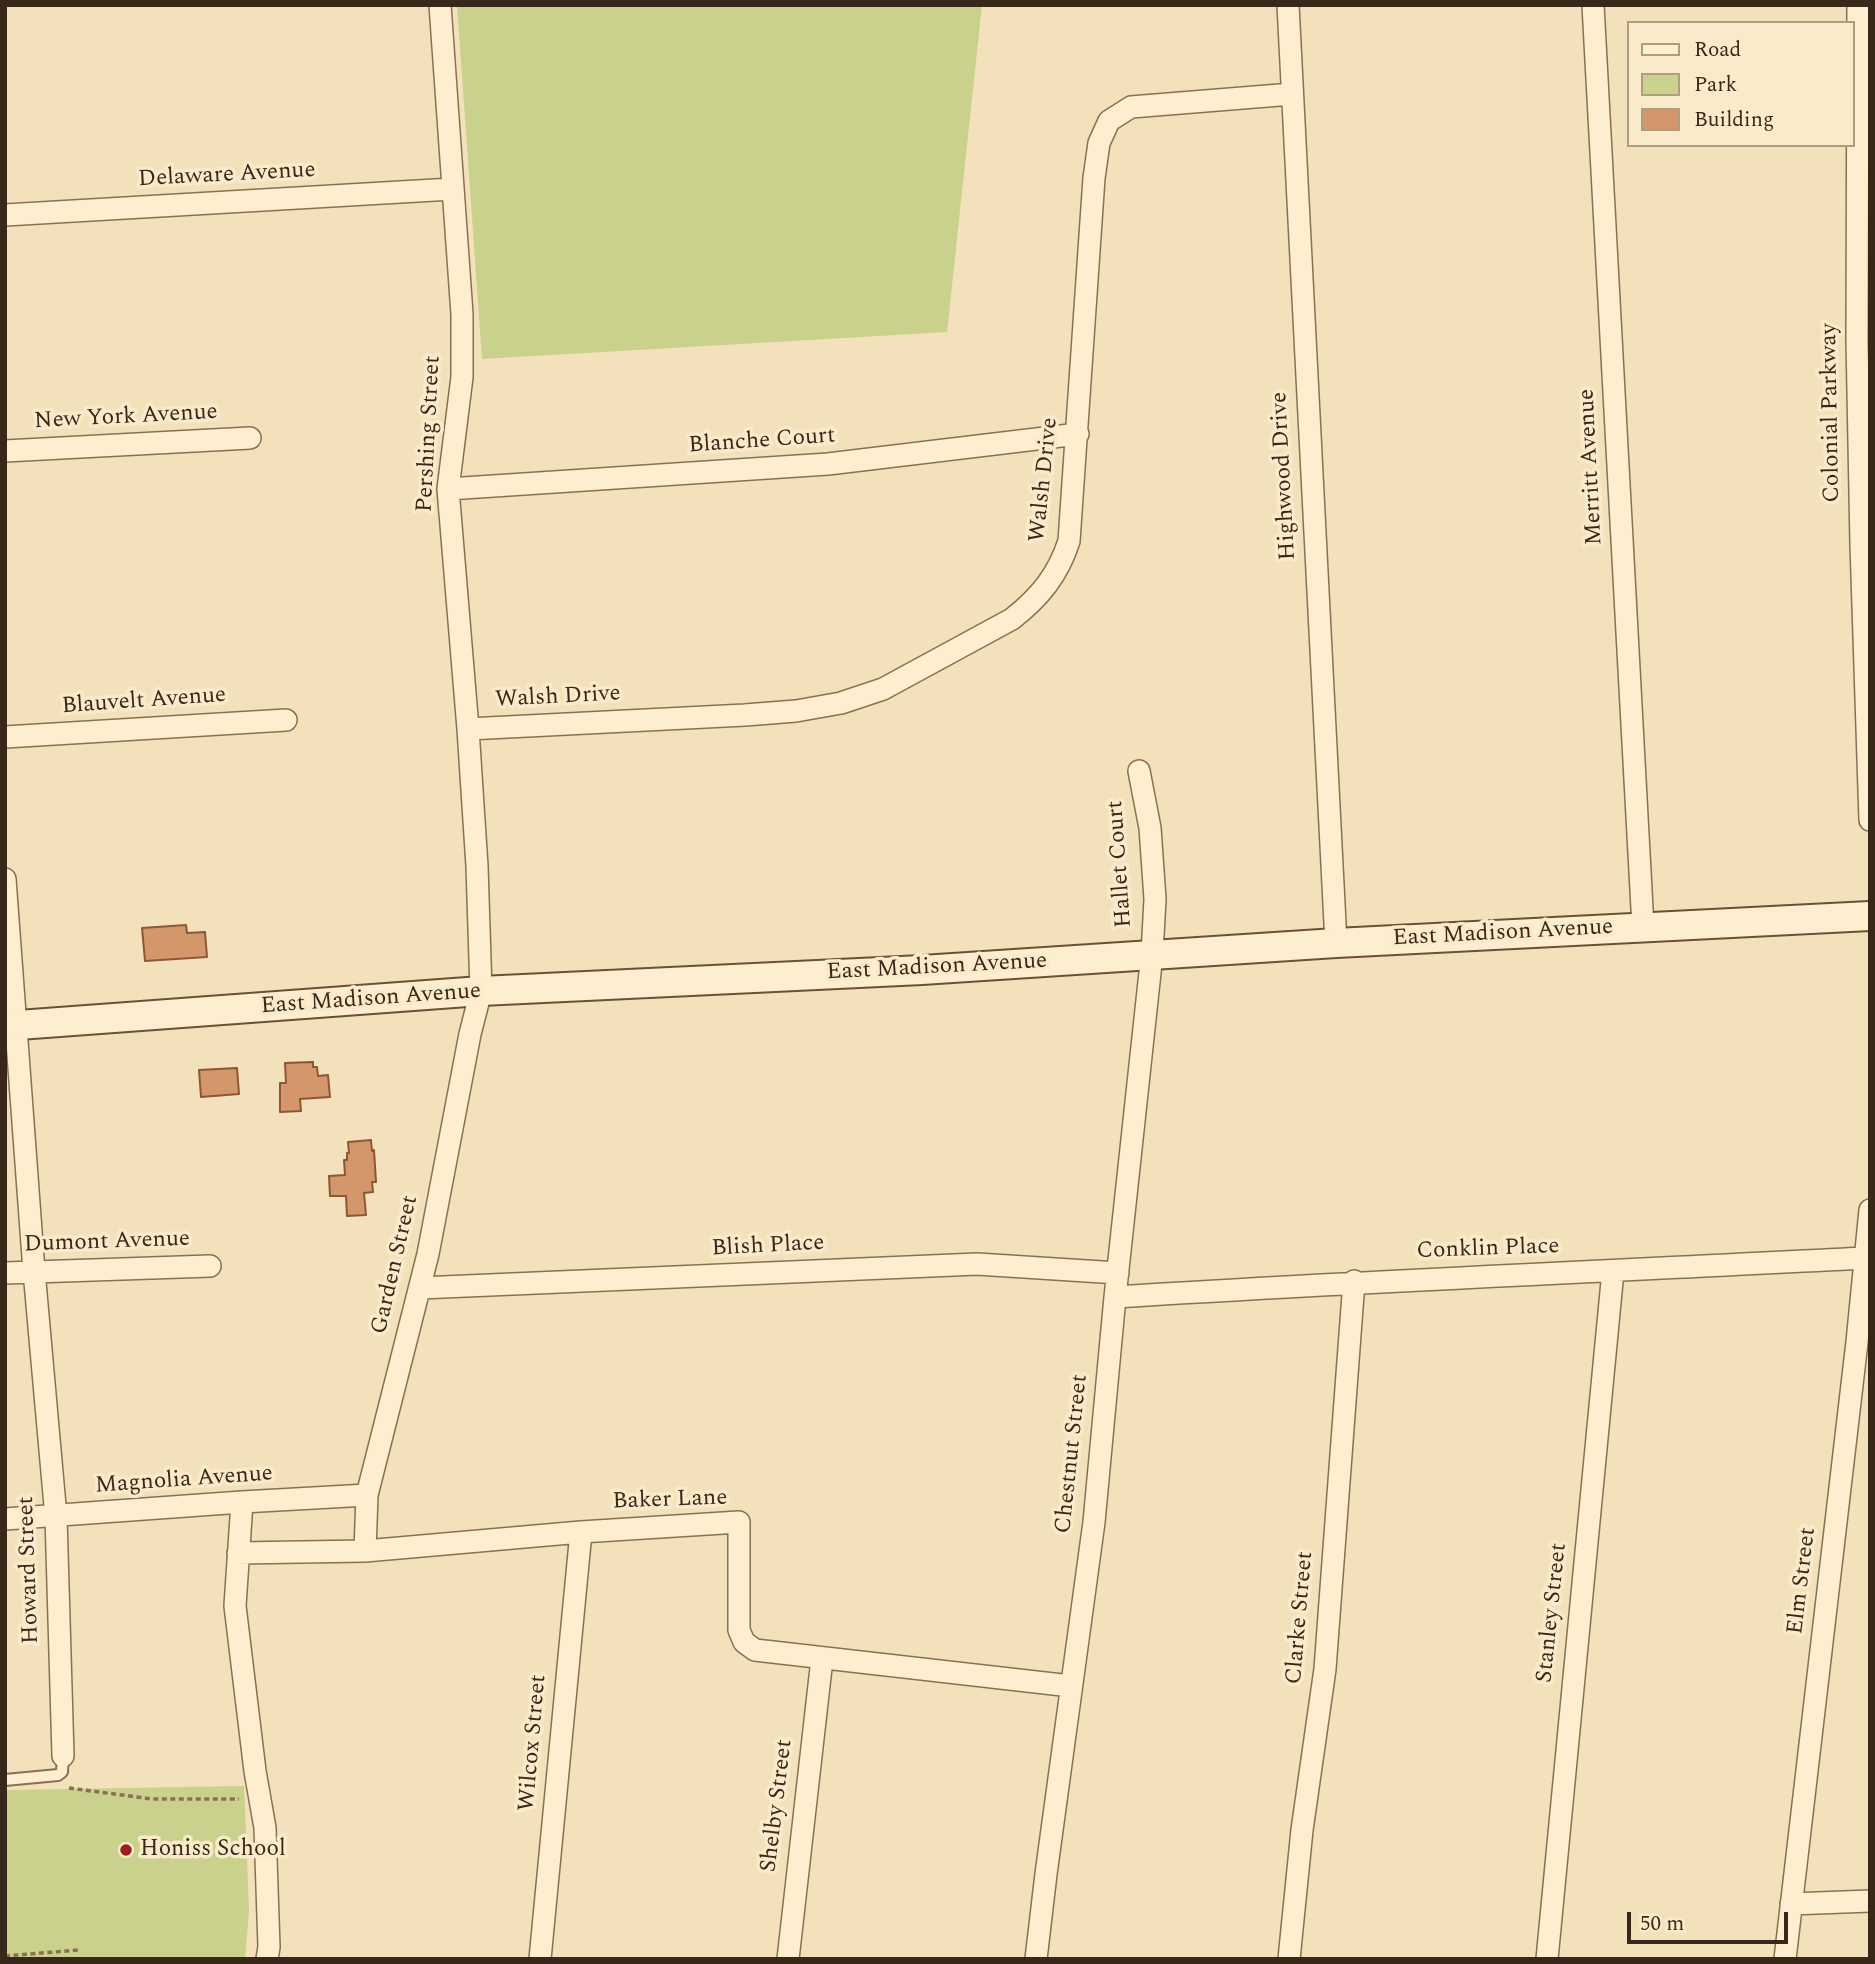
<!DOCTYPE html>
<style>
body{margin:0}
#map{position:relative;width:1875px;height:1964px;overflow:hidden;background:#f2e1ba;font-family:Spectral,serif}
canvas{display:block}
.frame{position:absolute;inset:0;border:7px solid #382819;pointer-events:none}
.legend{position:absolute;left:1627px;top:21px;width:228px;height:126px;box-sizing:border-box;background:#f9ebca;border:2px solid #ac9d83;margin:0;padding:9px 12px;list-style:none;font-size:21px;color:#382819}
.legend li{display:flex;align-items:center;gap:14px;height:35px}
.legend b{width:35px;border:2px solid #ac9d83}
.scale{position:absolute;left:1627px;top:1912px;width:161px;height:32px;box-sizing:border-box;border:4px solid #382819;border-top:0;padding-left:9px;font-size:21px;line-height:24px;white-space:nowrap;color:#382819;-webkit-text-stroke:5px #f9ebca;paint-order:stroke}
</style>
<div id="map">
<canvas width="1875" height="1964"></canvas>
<div class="frame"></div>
<ul class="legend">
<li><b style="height:9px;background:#fceece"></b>Road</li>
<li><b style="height:19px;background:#c9d18d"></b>Park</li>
<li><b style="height:19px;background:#d4966b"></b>Building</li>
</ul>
<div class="scale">50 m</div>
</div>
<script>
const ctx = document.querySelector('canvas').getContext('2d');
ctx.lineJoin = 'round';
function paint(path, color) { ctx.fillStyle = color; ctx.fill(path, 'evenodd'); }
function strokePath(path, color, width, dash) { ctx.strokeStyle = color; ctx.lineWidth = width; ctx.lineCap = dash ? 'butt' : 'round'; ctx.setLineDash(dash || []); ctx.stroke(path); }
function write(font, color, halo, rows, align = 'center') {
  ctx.font = font + ' Spectral,serif'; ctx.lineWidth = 7; ctx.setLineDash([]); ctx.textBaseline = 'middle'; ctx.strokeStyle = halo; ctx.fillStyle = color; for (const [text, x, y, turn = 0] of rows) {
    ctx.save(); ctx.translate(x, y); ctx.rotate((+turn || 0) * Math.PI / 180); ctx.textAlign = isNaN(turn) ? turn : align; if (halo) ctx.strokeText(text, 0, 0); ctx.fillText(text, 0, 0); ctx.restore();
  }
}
paint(new Path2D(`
 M 457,5 L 982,5 L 947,332 L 482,359 Z
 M 244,1786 L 249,1911 L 245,1959 L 5,1959 L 5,1790 Z`), '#c9d18d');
const building = new Path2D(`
 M 186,925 L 187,933 L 205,932 L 207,957 L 145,961 L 142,928 Z
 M 313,1062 L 313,1067 L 317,1067 L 318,1076 L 328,1075 L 330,1097 L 300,1099 L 301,1111 L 280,1112 L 280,1083 L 286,1083 L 285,1063 Z
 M 237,1068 L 239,1094 L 201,1097 L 199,1070 Z
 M 371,1140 L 372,1151 L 374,1150 L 376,1182 L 372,1182 L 373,1192 L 364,1193 L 366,1215 L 347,1216 L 346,1196 L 330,1196 L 329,1176 L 345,1175 L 344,1160 L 347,1160 L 347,1153 L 349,1153 L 348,1142 Z`);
paint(building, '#d4966b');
strokePath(building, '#8c5736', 2);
const service = new Path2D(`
 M 5,1780 L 58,1775 L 62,1772 L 63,1756`);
const minor = new Path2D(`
 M 1288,5 L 1336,943
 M 1593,5 L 1643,927
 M 1858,5 L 1857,340 L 1861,545 L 1870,820
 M 5,215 L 452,189
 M 5,451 L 250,438
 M 448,489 L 828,464 L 1078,434
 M 468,729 L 745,715 L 796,711 L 841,703 L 883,689 L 1012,619 C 1040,597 1058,575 1069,541 L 1094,178 L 1099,143 L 1109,121 L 1131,107 L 1292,94
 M 5,737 L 286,720
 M 5,879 L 34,1271 L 56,1517 L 63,1756
 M 5,1273 L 210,1266
 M 420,1288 L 977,1264 L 1118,1273
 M 1115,1297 C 1364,1281 1615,1271 1864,1258
 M 242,1502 L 235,1606 L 255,1771 L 265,1828 L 269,1947 L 267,1959
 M 5,1519 L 242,1502 L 367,1495
 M 365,1551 L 367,1495 L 428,1254 L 470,1034 L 481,991 L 477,866 L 468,729 L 448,489 L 462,377 L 462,314 L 440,5
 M 238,1553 L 365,1551 L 581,1532 L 739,1522 L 739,1630 L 744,1642 L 755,1650 L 1071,1686
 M 1791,1904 L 1870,1901
 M 540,1959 L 581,1532
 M 788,1959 L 822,1659
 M 1036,1959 L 1046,1874 L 1094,1522 L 1115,1297 L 1152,954 L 1155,899 L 1150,828 L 1139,771
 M 1289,1959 L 1302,1830 L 1325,1669 L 1354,1281
 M 1547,1959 L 1613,1271
 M 1785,1959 L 1857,1342 L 1870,1210`);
const secondary = new Path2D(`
 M 5,1026 L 481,991 L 922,970 L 1336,943 L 1870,916`);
strokePath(service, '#8a7053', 14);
strokePath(minor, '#8a7053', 24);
strokePath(secondary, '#6c5036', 32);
strokePath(new Path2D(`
 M 69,1788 L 152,1799 L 239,1799
 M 5,1956 L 79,1950`), '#8a7053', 3.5, [5, 3.5]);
strokePath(service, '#fceece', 10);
strokePath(minor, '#fceece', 21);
strokePath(secondary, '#fceece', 28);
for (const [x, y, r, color] of [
 [126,1850,7,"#9f1d1f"]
]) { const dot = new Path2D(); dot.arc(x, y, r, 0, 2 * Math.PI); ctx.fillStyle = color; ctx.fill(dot); strokePath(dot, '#f9ebca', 2.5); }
write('23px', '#382819', '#f9ebca', [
 ["Delaware Avenue",227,176,-3],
 ["Colonial Parkway",1832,413,-91],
 ["New York Avenue",126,418,-3],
 ["Pershing Street",430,434,-87],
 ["Blanche Court",762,442,-4],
 ["Merritt Avenue",1592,467,-93],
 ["Highwood Drive",1285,476,-93],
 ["Walsh Drive",1045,480,-84],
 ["Walsh Drive",558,698,-3],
 ["Blauvelt Avenue",144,702,-4],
 ["Hallet Court",1121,864,-94],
 ["East Madison Avenue",1503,934,-3],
 ["East Madison Avenue",937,968,-3],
 ["East Madison Avenue",371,1000,-4],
 ["Dumont Avenue",107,1243,-2],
 ["Blish Place",768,1247,-3],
 ["Conklin Place",1488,1250,-2],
 ["Garden Street",396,1265,-77],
 ["Chestnut Street",1073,1454,-84],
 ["Magnolia Avenue",184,1481,-4],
 ["Baker Lane",670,1501,-2],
 ["Howard Street",30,1570,-92],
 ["Elm Street",1803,1581,-83],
 ["Stanley Street",1553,1613,-84],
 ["Clarke Street",1301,1618,-85],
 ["Wilcox Street",534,1743,-85],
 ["Shelby Street",778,1806,-83]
]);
write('23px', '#382819', '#f9ebca', [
 ["Honiss School",140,1850]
], 'left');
</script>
